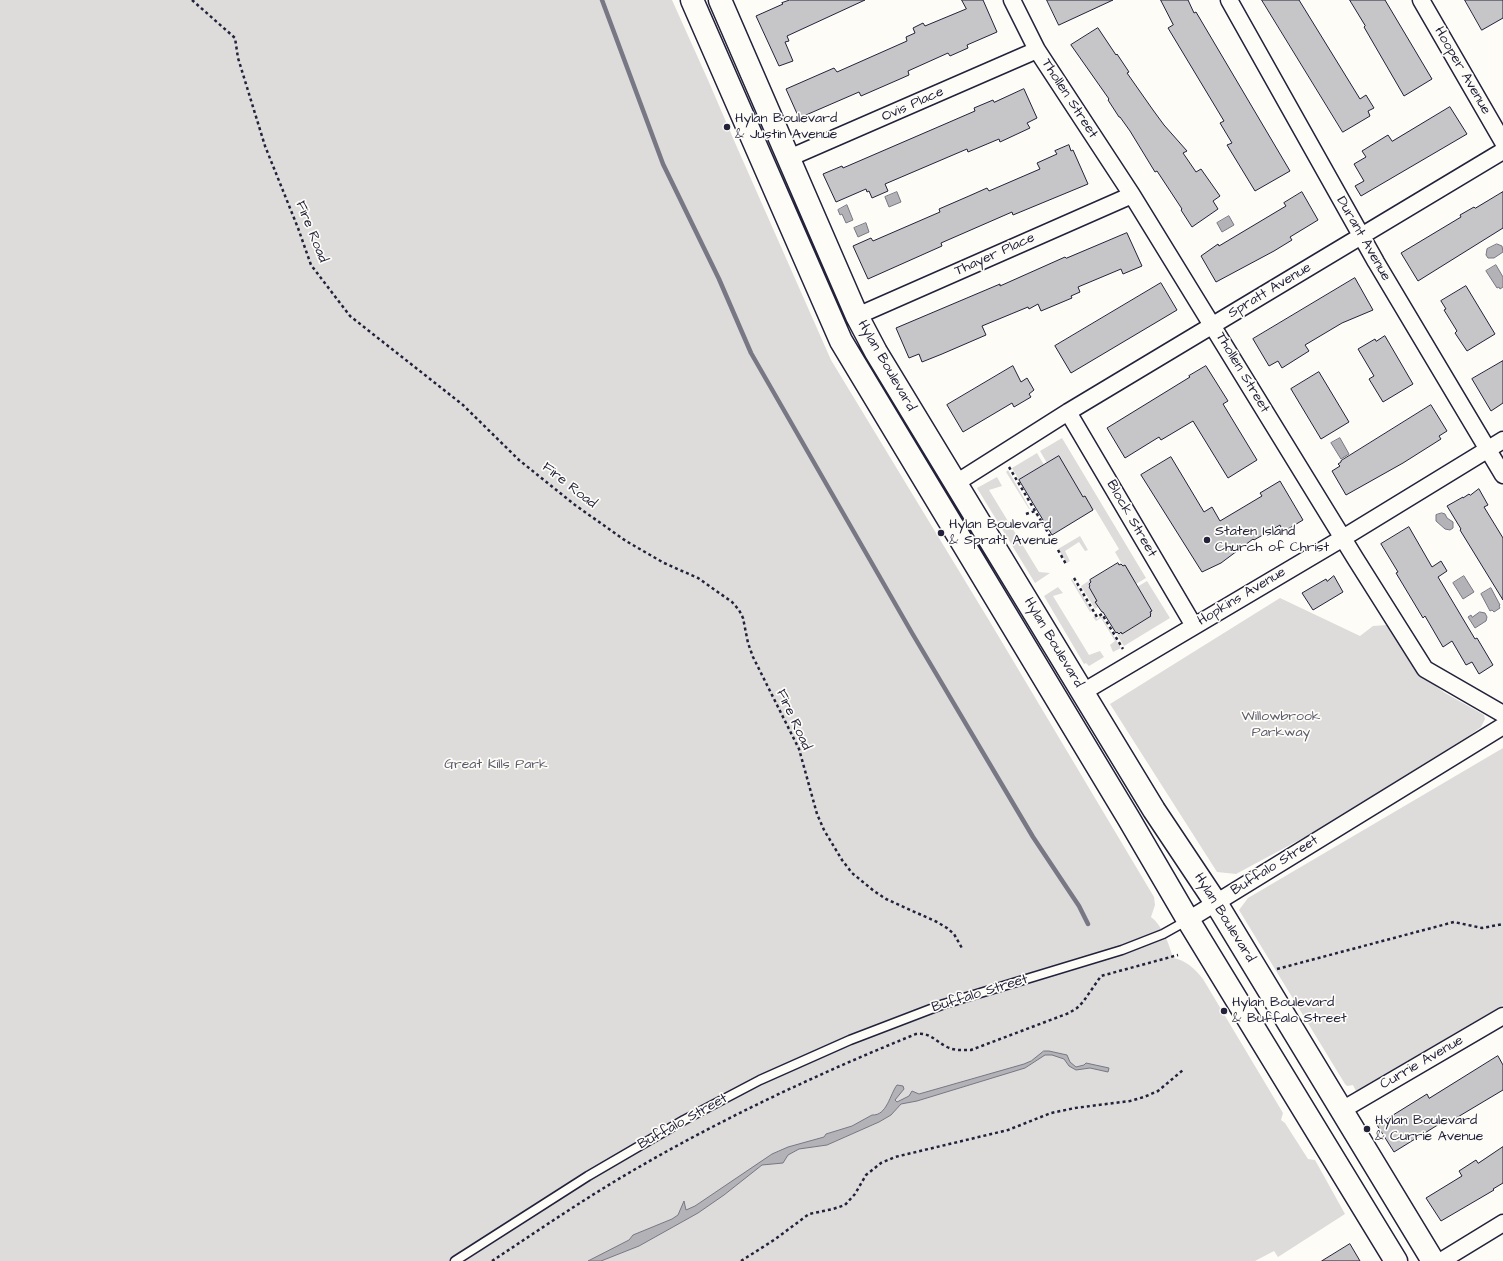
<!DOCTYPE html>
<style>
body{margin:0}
canvas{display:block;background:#fdfcf7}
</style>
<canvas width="1503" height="1261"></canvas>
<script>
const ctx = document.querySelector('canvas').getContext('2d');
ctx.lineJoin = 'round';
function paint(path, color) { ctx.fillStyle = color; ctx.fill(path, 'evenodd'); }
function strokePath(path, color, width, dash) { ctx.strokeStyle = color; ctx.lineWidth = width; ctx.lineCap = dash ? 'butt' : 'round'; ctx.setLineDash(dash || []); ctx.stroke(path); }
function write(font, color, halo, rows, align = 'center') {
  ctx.font = font + ' "Architects Daughter",sans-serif'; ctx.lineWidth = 3.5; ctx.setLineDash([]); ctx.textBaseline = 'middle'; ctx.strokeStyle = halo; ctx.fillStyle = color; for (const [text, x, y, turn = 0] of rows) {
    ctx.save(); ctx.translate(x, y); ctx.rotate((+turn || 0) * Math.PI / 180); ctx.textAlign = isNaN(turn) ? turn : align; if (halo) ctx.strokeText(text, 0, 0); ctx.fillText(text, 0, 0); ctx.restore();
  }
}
paint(new Path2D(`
 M 0,0 L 672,0 L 708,80 L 736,145 L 831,360 L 990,622 L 1154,897 L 1155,905 L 1151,917 C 1162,925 1170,946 1173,958 C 1186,960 1195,969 1203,979 L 1283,1113 L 1281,1120 L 1285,1123 L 1308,1159 L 1315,1160 L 1345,1214 L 1278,1257 L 1274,1251 L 1255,1261 L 0,1261 Z
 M 1062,438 L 1146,578 L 1136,584 L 1123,566 L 1115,552 L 1119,549 L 1095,509 L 1093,510 L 1085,496 L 1083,497 L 1059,457 L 1047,463 L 1040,451 Z
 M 1037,453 L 1044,465 L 1019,480 L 1012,468 Z
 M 1008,470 L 1030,509 L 1029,509 L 1006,472 Z
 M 997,477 L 1002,486 L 989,490 L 1039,572 L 1050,573 L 1035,583 L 977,488 Z
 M 1080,536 L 1088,550 L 1085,551 L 1079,542 L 1065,551 L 1070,561 L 1067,563 L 1058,549 Z
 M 1072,579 L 1092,611 L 1090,612 L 1071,580 Z
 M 1090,580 L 1091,582 L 1089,584 L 1090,586 L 1089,587 L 1097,601 L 1096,602 L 1098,607 L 1095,609 L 1081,586 Z
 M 1147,581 L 1170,618 L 1124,646 L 1116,633 L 1117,632 L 1119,634 L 1121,632 L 1122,634 L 1150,617 L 1150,615 L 1151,614 L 1150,612 L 1152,610 L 1137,587 Z
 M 1058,587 L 1063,593 L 1053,596 L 1089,655 L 1100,651 L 1104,657 L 1089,666 L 1086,663 L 1084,664 L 1044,596 Z
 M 1280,598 L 1360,636 L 1373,626 L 1387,625 L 1421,675 L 1445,693 L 1479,712 L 1484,715 L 1485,719 L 1481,727 L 1470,735 L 1316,831 L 1236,874 L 1217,872 L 1110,704 Z
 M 1095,616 L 1097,619 L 1101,616 L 1121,648 L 1113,652 L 1110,645 L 1115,641 L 1101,618 L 1096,621 L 1093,617 Z
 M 1503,748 L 1503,1005 L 1356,1091 L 1353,1085 L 1347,1086 L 1345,1084 L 1239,910 L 1248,898 Z`), '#dddcdb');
const water = new Path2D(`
 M 897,192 L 901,202 L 889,207 L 885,197 Z
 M 847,205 L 853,220 L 846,223 L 842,214 L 840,215 L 838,210 Z
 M 1229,216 L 1234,225 L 1222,232 L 1217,223 Z
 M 866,223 L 869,232 L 858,237 L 854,228 Z
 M 1497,244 L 1502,246 L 1503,252 L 1494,258 L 1488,258 L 1486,255 L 1487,249 Z
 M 1496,265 L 1503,277 L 1503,287 L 1500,289 L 1499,287 L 1497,288 L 1486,271 Z
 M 1340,438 L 1349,454 L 1341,459 L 1331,443 Z
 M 1442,513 L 1445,514 L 1447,518 L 1453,522 L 1453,528 L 1450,530 L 1445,529 L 1436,521 L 1436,515 Z
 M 1464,576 L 1474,592 L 1463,599 L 1453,583 Z
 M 1491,588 L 1500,605 L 1499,606 L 1500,608 L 1494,612 L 1492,610 L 1490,611 L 1481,594 Z
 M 1480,612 L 1485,613 L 1487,617 L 1486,621 L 1475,628 L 1468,617 L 1471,615 L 1472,617 Z
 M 1044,1051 L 1049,1051 L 1067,1055 L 1070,1062 L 1076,1067 L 1084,1065 L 1086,1063 L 1109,1068 L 1108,1072 L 1090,1068 L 1076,1070 L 1069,1066 L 1064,1059 L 1052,1055 L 1045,1055 L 1025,1068 L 917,1101 L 901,1104 L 891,1115 L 879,1122 L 827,1145 L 799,1149 L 788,1155 L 783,1163 L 762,1165 L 724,1195 L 698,1213 L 639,1246 L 601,1261 L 588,1261 L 629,1240 L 633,1235 L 672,1219 L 678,1215 L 684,1201 L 686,1210 L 695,1206 L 772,1154 L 788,1147 L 824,1137 L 826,1134 L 852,1126 L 872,1115 C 887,1116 890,1094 897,1085 L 903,1086 L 904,1089 L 895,1100 L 897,1102 L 909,1096 L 912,1091 L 919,1094 L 1024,1064 L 1031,1061 Z`);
paint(water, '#b2b2b7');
strokePath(water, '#787885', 1);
strokePath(new Path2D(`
 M 602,0 L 663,164 L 719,279 L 751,353 L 912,633 L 1033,837 L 1079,906 L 1088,924`), '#787885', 4.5);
const building = new Path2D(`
 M 790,0 L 865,0 L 787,36 L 789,41 L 785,42 L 793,61 L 779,66 L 756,16 L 783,4 L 782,3 Z
 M 962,0 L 983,0 L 997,32 L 967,45 L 968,48 L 950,56 L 948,53 L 908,71 L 909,75 L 900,79 L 861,96 L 859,92 L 799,118 L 786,89 L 834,68 L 837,72 L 907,41 L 906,37 L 915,33 L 913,28 L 923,23 L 925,26 L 966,9 Z
 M 1047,0 L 1113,0 L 1059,25 Z
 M 1161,0 L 1188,0 L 1194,13 L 1196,12 L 1290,171 L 1255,191 L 1227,145 L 1232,143 L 1220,123 L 1224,121 L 1168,28 L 1173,25 Z
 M 1262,0 L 1299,0 L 1360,99 L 1366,95 L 1374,108 L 1368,111 L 1370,116 L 1343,132 Z
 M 1350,0 L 1385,0 L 1432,79 L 1404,96 L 1364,27 L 1365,26 Z
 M 1465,0 L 1503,0 L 1503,18 L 1482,30 Z
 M 1098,28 L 1116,55 L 1117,54 L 1129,72 L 1127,73 L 1153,110 L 1164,125 L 1187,151 L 1183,153 L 1196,172 L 1201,169 L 1220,196 L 1213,201 L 1218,209 L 1192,227 L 1181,210 L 1182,209 L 1157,171 L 1155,172 L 1130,131 L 1120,117 L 1119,117 L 1108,100 L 1109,99 L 1071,45 Z
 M 1024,89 L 1037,118 L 1027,123 L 1030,128 L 1000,142 L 999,139 L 968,152 L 967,149 L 885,184 L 888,191 L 872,198 L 869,191 L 867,192 L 866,189 L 836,202 L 823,174 L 842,166 L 843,168 L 945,124 L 975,111 L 974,108 L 993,100 L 994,102 Z
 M 1450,107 L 1467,134 L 1361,196 L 1355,186 L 1364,181 L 1354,164 L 1366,157 L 1362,151 L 1388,135 L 1392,141 Z
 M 1069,145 L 1071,151 L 1073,150 L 1088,184 L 1013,215 L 1012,212 L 941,243 L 942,246 L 868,279 L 853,246 L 871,238 L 873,241 L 940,212 L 939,209 L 969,196 L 987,188 L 989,191 L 1040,169 L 1037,163 L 1057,154 L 1055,151 Z
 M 1302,192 L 1318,220 L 1290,237 L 1292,240 L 1274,251 L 1216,282 L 1201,256 L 1218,244 L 1219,246 L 1286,206 L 1284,203 Z
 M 1503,192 L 1503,228 L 1418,281 L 1401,253 L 1461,217 L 1460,215 L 1474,207 L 1475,208 Z
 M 1127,233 L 1142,266 L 1123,274 L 1121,269 L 1078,287 L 1080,292 L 1071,296 L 1072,298 L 1041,311 L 1038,304 L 1029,309 L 1028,307 L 982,326 L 986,335 L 942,354 L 922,362 L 919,354 L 909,358 L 896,328 L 1000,284 L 1000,286 L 1065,257 L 1066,258 Z
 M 1355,278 L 1373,310 L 1342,323 L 1305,345 L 1309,351 L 1282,368 L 1278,361 L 1269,366 L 1253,339 Z
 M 1161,283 L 1177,310 L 1071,373 L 1055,346 Z
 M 1466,286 L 1495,334 L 1467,351 L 1455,333 L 1457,331 L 1444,310 L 1446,309 L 1441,301 Z
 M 1385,336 L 1413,384 L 1383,402 L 1369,379 L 1374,376 L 1358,349 L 1375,339 L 1376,341 Z
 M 1503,361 L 1503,403 L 1491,411 L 1472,379 Z
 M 1013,366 L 1021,382 L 1027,378 L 1034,390 L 1029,394 L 1031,397 L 1014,407 L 1012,403 L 963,432 L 947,405 Z
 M 1206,366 L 1228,401 L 1223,404 L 1257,460 L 1228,478 L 1193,421 L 1161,440 L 1159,437 L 1125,458 L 1107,428 L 1190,377 L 1189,376 Z
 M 1319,372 L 1349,422 L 1321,439 L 1291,389 Z
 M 1431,405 L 1447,431 L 1439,436 L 1441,439 L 1403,463 L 1346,495 L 1332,471 L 1340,466 L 1338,464 L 1341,462 L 1341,461 Z
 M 1059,456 L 1083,497 L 1085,496 L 1093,510 L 1052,535 L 1019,480 Z
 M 1171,457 L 1204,512 L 1212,507 L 1220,521 L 1262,496 L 1260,493 L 1280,481 L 1303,520 L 1283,532 L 1280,525 L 1254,540 L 1253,539 L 1221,563 L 1202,572 L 1141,475 Z
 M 1479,489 L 1488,505 L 1484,507 L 1503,538 L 1503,600 L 1460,530 L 1461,529 L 1447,506 L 1463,497 L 1463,498 L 1469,494 L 1470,495 Z
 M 1409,527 L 1432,567 L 1441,561 L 1447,571 L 1438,577 L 1475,639 L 1477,638 L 1493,665 L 1479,674 L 1472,662 L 1466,665 L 1452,641 L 1443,647 L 1425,616 L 1423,618 L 1396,573 L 1398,572 L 1381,544 Z
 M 1118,563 L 1119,565 L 1121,564 L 1123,566 L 1125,565 L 1152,611 L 1150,612 L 1151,614 L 1150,615 L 1151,616 L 1122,634 L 1121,632 L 1119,634 L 1117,632 L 1116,633 L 1103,612 L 1102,612 L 1095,602 L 1097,601 L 1089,587 L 1090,586 L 1089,584 L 1091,582 L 1090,580 Z
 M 1334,576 L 1343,592 L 1313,610 L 1302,593 L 1326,579 L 1327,581 Z
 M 1498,1056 L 1503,1065 L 1503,1090 L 1451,1121 L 1449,1118 L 1394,1152 L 1377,1125 L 1427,1094 L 1429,1098 Z
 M 1503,1147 L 1503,1183 L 1493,1189 L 1494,1190 L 1441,1221 L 1426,1198 L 1462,1176 L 1459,1171 L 1476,1160 L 1478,1163 Z
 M 1350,1244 L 1360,1261 L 1322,1261 Z`);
paint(building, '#c6c6c8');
strokePath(building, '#22223b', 1);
const service = new Path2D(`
 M 455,1261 L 588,1176 L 684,1120 L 760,1080 L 850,1040 L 944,1004 L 1122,950 L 1163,934 L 1188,920`);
const minor = new Path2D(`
 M 1012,0 L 1037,50 L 1132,195 L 1355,558 L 1425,669 L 1503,714
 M 1229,0 L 1376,262 L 1503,475
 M 1421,0 L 1503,142
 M 789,158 L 1037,50
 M 857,316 L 1132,195
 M 1068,412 L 1194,626
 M 956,483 L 1068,412 L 1503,151
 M 1083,692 L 1343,538 L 1503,440
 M 1188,920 L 1503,726
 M 1342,1110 L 1503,1016
 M 1441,1261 L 1503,1223`);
const primary = new Path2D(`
 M 692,0 L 841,341 L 1129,819 L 1188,920 L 1396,1261
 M 720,0 L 857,316 L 876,352 L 1154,810 L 1216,903 L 1433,1261`);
strokePath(service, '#22223b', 11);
strokePath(minor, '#22223b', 19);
strokePath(primary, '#22223b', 25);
strokePath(new Path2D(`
 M 192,0 L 235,38 L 238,58 L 265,146 L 298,228 L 311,265 L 350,316 L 463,405 L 519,460 L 575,505 L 626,541 L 664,563 L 698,578 L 732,602 L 739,610 L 743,618 L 748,643 L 753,657 L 799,749 L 817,814 L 824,830 L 842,860 L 852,873 L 874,891 L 886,899 L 937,922 L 947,928 L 954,934 L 963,950
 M 1009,467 L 1050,536
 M 1026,514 L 1035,511
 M 1058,550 L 1066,564
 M 1074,578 L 1097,617 L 1102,614 L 1123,649
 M 1277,969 L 1454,922 L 1482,928 L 1503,924
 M 492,1261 C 536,1232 581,1201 627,1174 C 719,1120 817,1074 916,1034 C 930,1032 935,1041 947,1047 C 955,1051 963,1050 971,1050 L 1069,1013 L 1077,1008 L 1083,1002 L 1101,976 L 1178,955
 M 741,1261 L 774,1240 L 809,1214 L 833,1209 L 845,1205 L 855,1194 L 866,1175 L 881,1163 L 895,1157 L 1008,1130 L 1051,1113 L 1075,1108 L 1130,1101 L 1144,1097 L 1158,1091 L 1183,1070`), '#22223b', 2.5, [3, 3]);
strokePath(service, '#fdfcf7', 8);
strokePath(minor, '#fdfcf7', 16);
strokePath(primary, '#fdfcf7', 22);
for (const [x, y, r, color] of [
 [727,127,4,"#22223b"],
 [941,533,4,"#22223b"],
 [1207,540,4,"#22223b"],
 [1224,1011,4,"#22223b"],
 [1367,1129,4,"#22223b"]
]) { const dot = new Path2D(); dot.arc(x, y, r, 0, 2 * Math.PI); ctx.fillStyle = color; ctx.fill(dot); strokePath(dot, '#fdfcf7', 1.5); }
write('14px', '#22223b', '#fdfcf7', [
 ["Hooper Avenue",1462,71,60],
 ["Thollen Street",1069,99,57],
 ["Ovis Place",913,105,-24],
 ["Fire Road",311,232,68],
 ["Durant Avenue",1363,239,60],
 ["Thayer Place",995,255,-24],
 ["Spratt Avenue",1270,291,-31],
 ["Hylan Boulevard",886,366,60],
 ["Thollen Street",1242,373,59],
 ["Fire Road",569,486,38],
 ["Block Street",1131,519,60],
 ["Hopkins Avenue",1242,597,-31],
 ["Hylan Boulevard",1053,643,59],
 ["Fire Road",793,720,65],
 ["Buffalo Street",1275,866,-32],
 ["Hylan Boulevard",1224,918,58],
 ["Buffalo Street",980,994,-17],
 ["Currie Avenue",1422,1063,-30],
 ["Buffalo Street",683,1122,-29]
]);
write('14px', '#22223b', '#fdfcf7', [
 ["Hylan Boulevard",735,119],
 ["& Justin Avenue",735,135],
 ["Hylan Boulevard",949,525],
 ["& Spratt Avenue",949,541],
 ["Staten Island",1215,532],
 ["Church of Christ",1215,548],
 ["Hylan Boulevard",1232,1003],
 ["& Buffalo Street",1232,1019],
 ["Hylan Boulevard",1375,1121],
 ["& Currie Avenue",1375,1137]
], 'left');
write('14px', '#5a5a6b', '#fdfcf7', [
 ["Willowbrook",1281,717],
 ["Parkway",1281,733],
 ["Great Kills Park",496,765]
]);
</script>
